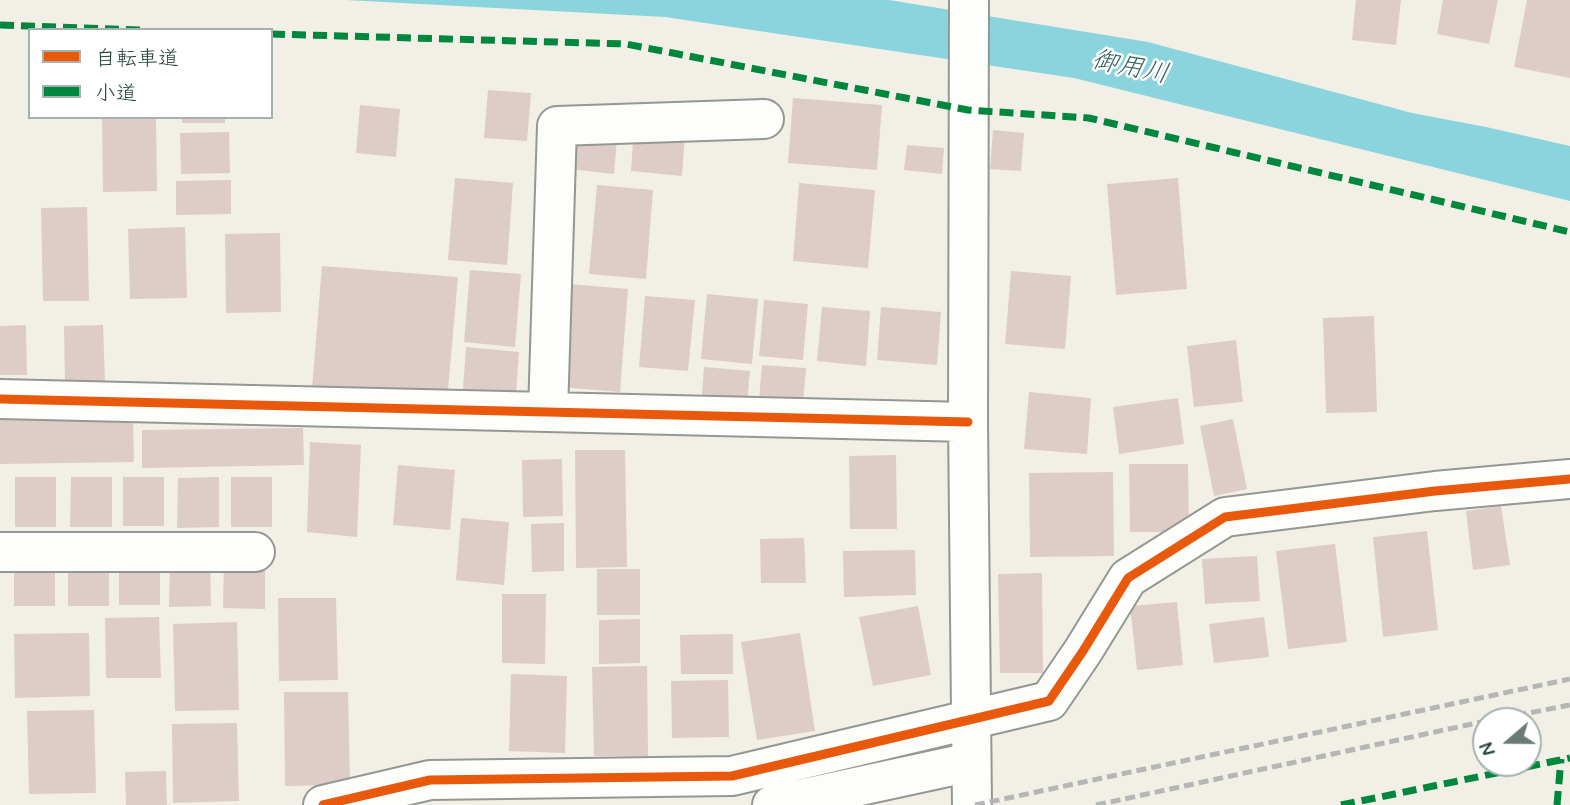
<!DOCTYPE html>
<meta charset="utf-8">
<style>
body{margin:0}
#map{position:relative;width:1570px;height:805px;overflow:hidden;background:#f2efe7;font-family:Mynerve,"Klee One",sans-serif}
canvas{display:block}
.legend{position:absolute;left:28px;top:28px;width:245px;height:91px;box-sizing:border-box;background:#fff;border:2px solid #a5b1ae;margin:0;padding:9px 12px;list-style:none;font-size:21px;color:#1f3d34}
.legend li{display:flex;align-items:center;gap:14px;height:35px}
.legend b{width:35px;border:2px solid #a5b1ae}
.north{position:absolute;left:1472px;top:707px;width:70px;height:70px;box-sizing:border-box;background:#fff;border:2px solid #a5b1ae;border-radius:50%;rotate:250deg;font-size:19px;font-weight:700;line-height:28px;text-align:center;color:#1f3d34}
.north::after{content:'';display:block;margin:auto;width:24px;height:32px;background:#697b73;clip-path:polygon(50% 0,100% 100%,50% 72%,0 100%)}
</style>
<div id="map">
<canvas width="1570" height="805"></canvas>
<ul class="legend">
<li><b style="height:9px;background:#e8590c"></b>自転車道</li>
<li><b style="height:9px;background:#00873e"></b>小道</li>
</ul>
<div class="north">N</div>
</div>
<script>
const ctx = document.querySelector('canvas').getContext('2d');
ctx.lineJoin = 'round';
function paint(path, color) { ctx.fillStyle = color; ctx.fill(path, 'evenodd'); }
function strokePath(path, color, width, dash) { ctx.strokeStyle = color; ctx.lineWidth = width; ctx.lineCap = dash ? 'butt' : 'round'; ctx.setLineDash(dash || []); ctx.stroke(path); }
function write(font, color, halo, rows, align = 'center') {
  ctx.font = font + ' Mynerve,"Klee One",sans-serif'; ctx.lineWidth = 5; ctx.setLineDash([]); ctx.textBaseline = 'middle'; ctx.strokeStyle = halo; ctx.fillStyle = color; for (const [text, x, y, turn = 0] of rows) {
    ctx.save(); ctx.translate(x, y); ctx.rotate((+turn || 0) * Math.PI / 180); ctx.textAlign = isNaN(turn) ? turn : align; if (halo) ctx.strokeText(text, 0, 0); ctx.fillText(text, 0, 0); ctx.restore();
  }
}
paint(new Path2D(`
 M 346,0 L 889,0 L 1148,42 L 1412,113 L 1486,127 L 1570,146 L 1570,201 L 1074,78 L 665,17 Z`), '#8ad4dd');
paint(new Path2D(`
 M 1356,0 L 1401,0 L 1396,45 L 1352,40 Z
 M 1443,0 L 1498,0 L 1489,44 L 1437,34 Z
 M 1527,0 L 1570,0 L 1570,78 L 1514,67 Z
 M 488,90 L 531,93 L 527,141 L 484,138 Z
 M 793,98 L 882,105 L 877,170 L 788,163 Z
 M 360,105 L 400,109 L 396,157 L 356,153 Z
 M 102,117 L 156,117 L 157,191 L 103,192 Z
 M 182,117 L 225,117 L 225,123 L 182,123 Z
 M 573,123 L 618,127 L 614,174 L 569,169 Z
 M 634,128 L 685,133 L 682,176 L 631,171 Z
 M 993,130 L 1024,133 L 1021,171 L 990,169 Z
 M 229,132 L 230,173 L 181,174 L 180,133 Z
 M 907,145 L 944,148 L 942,174 L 904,170 Z
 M 455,178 L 513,183 L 507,265 L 448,260 Z
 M 1178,178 L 1187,289 L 1116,295 L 1107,184 Z
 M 231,180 L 231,214 L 176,215 L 176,181 Z
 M 799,183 L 875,190 L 868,268 L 793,261 Z
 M 597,185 L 653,190 L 646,279 L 589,274 Z
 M 87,207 L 89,301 L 43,301 L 41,208 Z
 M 185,227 L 187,298 L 130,299 L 128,229 Z
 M 280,233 L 281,312 L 226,313 L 225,234 Z
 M 322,266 L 458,277 L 447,401 L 312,389 Z
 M 470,270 L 521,274 L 515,347 L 464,342 Z
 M 1011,271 L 1071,276 L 1065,349 L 1005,344 Z
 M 569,284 L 628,289 L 620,392 L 560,387 Z
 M 707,294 L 758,299 L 752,364 L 701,359 Z
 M 645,296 L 695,300 L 688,371 L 639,367 Z
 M 764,300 L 808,304 L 803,360 L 759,356 Z
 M 822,307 L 870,311 L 866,366 L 817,361 Z
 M 881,307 L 941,312 L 937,365 L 877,360 Z
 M 1374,316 L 1377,412 L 1326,413 L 1323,318 Z
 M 26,325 L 27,375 L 0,375 L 0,326 Z
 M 103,325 L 105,383 L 65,383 L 64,326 Z
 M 1236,340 L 1243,402 L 1194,407 L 1187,346 Z
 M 466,347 L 519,352 L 515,407 L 462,403 Z
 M 762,365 L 806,368 L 802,416 L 758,412 Z
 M 704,367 L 750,371 L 746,412 L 701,408 Z
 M 1029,392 L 1091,398 L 1087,454 L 1024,449 Z
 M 1178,398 L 1184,444 L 1119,454 L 1113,407 Z
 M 133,417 L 134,462 L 0,464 L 0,419 Z
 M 1233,419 L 1247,489 L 1214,496 L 1200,426 Z
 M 303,428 L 304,465 L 142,468 L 142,430 Z
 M 310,442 L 361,445 L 357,537 L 307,532 Z
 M 575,450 L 625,450 L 627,567 L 576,568 Z
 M 896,455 L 897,529 L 850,529 L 849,456 Z
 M 562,459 L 563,516 L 523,517 L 522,460 Z
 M 1129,464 L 1188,464 L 1189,532 L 1130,532 Z
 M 398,465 L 455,470 L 450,530 L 393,525 Z
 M 1113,472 L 1114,556 L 1030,557 L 1029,473 Z
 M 15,477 L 56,477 L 56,527 L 15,527 Z
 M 71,477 L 112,477 L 112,527 L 70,527 Z
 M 123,477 L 164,477 L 164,526 L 123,526 Z
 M 219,477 L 219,527 L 177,528 L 178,478 Z
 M 231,477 L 272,477 L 272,527 L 231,527 Z
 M 1501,506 L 1510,565 L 1473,570 L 1466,511 Z
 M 461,518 L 509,522 L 504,585 L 456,580 Z
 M 564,523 L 564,571 L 532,572 L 531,524 Z
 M 1427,531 L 1438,630 L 1383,637 L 1373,537 Z
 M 804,538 L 806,583 L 761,583 L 760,539 Z
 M 1335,544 L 1347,642 L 1288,649 L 1276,551 Z
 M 915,550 L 916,595 L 844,597 L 843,551 Z
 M 14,556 L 55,556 L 55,606 L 14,606 Z
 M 68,556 L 109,556 L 109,606 L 68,606 Z
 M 119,556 L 160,556 L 160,605 L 119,605 Z
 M 1257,556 L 1260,601 L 1205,604 L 1202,559 Z
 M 170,557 L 210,557 L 211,606 L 169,607 Z
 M 224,559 L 265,559 L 265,609 L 223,608 Z
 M 597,569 L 640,569 L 640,615 L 597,615 Z
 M 1042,573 L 1043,673 L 1000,673 L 998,574 Z
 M 502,594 L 546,594 L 545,664 L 502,663 Z
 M 278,598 L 336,598 L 338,680 L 279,681 Z
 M 1177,602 L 1183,665 L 1137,670 L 1130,606 Z
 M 918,606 L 931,675 L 873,686 L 859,617 Z
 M 159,617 L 161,678 L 106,678 L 105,618 Z
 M 1264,617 L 1269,657 L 1214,663 L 1209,624 Z
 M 640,619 L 640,663 L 599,664 L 599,620 Z
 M 237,622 L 239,710 L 175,711 L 173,624 Z
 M 89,633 L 90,696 L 15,698 L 14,634 Z
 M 800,633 L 815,731 L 757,740 L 741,642 Z
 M 733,634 L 733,674 L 681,674 L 680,635 Z
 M 647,666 L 648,756 L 594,756 L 592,667 Z
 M 511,674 L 567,676 L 565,753 L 509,751 Z
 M 728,680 L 729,737 L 672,738 L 671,681 Z
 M 284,692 L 348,692 L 350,785 L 285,786 Z
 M 94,710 L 96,793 L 29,794 L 27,711 Z
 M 237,723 L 239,801 L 173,803 L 172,724 Z
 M 166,771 L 167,805 L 126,805 L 125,772 Z`), '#deccc8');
const minor = new Path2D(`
 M 969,0 L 968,422 L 972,805
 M 0,399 L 968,422
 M 548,412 L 557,126 L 764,119
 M 0,552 L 255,552
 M 323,805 L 430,780 L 732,776 L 1049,701 L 1083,651 L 1128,578 L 1225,517 L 1435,491 L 1570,479
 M 772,805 L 971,762`);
strokePath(minor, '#949892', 42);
strokePath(minor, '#fdfdfb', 38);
strokePath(new Path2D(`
 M 1487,721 L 1570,705
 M 975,805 L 1570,679
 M 1096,805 L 1486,721`), '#b4b7b5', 5, [10, 5]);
strokePath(new Path2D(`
 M 0,25 L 142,30
 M 271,34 L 626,44 L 968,110 L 1089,118 L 1570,232
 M 1341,805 L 1570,758
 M 1557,805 L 1561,759`), '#00873e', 7, [14, 7]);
strokePath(new Path2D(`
 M 0,399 L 968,422
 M 323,805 L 430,780 L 732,776 L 1049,701 L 1083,651 L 1128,578 L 1225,517 L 1435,491 L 1570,479`), '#e8590c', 9);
write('italic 26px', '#2f605d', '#fff', [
 ["御用川",1130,69,12]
]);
</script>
